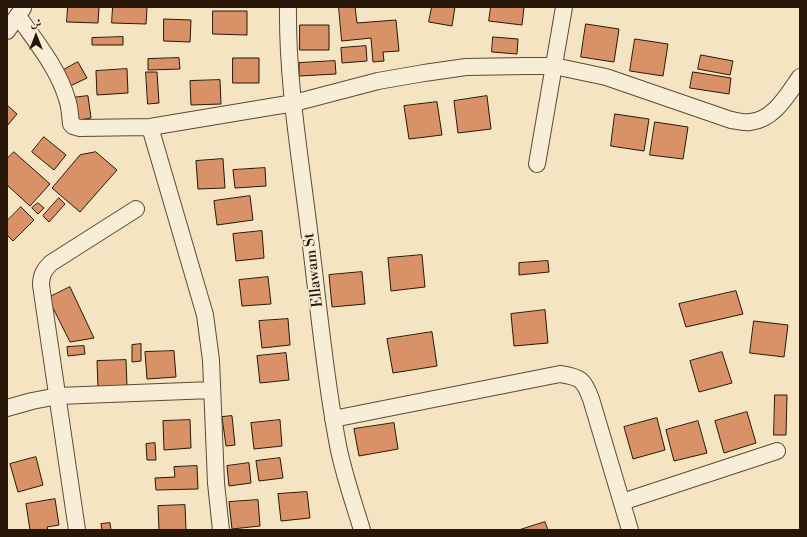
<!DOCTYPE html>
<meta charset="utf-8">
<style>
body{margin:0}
#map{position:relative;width:807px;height:537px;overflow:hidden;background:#f5e4c1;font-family:"Libre Bodoni",Amiri,serif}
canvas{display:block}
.frame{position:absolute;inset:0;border:8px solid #281708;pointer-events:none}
.north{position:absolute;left:16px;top:16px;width:40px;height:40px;-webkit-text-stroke:3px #f8edd7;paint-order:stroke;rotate:0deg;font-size:11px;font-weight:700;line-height:16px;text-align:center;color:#281708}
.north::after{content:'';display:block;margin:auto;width:14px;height:18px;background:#281708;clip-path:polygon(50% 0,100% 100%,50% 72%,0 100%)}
</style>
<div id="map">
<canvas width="807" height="537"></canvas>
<div class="frame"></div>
<div class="north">ش</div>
</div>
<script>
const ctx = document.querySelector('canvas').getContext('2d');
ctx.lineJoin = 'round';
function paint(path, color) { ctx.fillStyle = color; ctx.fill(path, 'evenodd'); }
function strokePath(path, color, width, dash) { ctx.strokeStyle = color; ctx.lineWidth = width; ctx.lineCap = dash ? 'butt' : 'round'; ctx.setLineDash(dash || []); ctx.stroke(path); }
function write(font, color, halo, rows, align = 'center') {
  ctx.font = font + ' "Libre Bodoni",serif'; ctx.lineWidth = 3.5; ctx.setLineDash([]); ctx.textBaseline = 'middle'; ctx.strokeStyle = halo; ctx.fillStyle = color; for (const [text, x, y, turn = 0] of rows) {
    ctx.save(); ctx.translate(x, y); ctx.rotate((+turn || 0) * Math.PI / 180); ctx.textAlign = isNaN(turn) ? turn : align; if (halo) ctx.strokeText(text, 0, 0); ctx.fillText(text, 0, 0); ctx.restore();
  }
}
const building = new Path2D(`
 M 68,7 L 99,7 L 98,23 L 67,22 Z
 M 113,7 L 147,7 L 146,24 L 112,23 Z
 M 339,7 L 355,7 L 357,23 L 396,20 L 399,51 L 383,52 L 384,61 L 373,62 L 371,38 L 342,41 Z
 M 432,7 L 455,7 L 452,26 L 429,22 Z
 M 491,7 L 524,7 L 522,25 L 489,21 Z
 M 213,11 L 247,11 L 247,35 L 213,34 Z
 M 164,19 L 191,20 L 190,42 L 164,41 Z
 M 586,24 L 619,29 L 614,62 L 581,57 Z
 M 300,25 L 329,25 L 329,50 L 300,50 Z
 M 123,37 L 123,45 L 92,45 L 92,38 Z
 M 493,37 L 518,39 L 517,54 L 492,52 Z
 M 635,39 L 668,44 L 663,76 L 630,71 Z
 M 366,46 L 367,61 L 342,63 L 341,48 Z
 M 701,55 L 733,61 L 730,75 L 698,69 Z
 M 179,58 L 180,69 L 148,70 L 148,59 Z
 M 233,58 L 259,58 L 259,83 L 233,83 Z
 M 335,61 L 336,74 L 299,76 L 299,63 Z
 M 78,62 L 87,78 L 66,88 L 58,73 Z
 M 127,69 L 128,93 L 97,95 L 96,71 Z
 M 146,72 L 157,72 L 159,103 L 148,104 Z
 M 693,72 L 731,78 L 729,94 L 690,88 Z
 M 220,80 L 221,104 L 191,105 L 190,81 Z
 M 88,96 L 91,118 L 74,121 L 71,98 Z
 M 487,96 L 491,129 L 458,133 L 454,101 Z
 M 437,102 L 442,135 L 409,139 L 404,106 Z
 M 7,105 L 17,114 L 7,126 Z
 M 615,114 L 649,119 L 644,151 L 611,146 Z
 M 655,122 L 688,127 L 683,159 L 650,155 Z
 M 44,137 L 66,155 L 54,170 L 32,152 Z
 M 14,152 L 50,184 L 30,206 L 7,185 L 7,159 Z
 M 96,152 L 117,170 L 80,212 L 52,188 L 80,155 Z
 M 223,159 L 225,188 L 198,189 L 196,161 Z
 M 265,168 L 266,186 L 235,188 L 233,170 Z
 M 250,196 L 253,220 L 217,225 L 214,201 Z
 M 59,198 L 65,204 L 49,222 L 43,216 Z
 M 38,203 L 44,208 L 38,214 L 32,208 Z
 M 21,207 L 34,220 L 13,241 L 7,235 L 7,221 Z
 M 262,231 L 264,258 L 236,261 L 233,234 Z
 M 422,255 L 425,287 L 391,291 L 388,258 Z
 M 548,261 L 549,272 L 519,275 L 519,263 Z
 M 362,272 L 365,304 L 332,307 L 329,275 Z
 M 268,277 L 271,304 L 242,306 L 239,280 Z
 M 70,287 L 94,338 L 70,342 L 48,298 Z
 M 736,291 L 743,314 L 686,327 L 679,304 Z
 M 545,310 L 548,343 L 514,346 L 511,314 Z
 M 288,319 L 290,345 L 262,348 L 259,321 Z
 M 754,321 L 788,325 L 784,357 L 750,353 Z
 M 432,332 L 437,366 L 393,373 L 387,339 Z
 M 141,344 L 141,361 L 132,362 L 132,345 Z
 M 84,346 L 85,354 L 68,356 L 67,347 Z
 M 174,351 L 176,377 L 147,379 L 145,352 Z
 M 722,352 L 732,383 L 699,392 L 690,361 Z
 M 286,353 L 289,380 L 260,383 L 257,356 Z
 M 126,360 L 127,386 L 98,388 L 97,361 Z
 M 775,395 L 787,395 L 786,435 L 774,435 Z
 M 747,412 L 756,443 L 724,453 L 715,421 Z
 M 232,416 L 235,445 L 226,446 L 222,417 Z
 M 657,418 L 665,450 L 633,459 L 624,427 Z
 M 190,420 L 191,448 L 164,450 L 163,421 Z
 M 280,420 L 282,446 L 254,449 L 251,423 Z
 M 698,421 L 707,453 L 674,461 L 666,430 Z
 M 394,423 L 398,449 L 359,456 L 354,429 Z
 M 155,443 L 156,460 L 147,460 L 146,444 Z
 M 36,457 L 43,485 L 18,492 L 10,464 Z
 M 280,458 L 283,478 L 259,481 L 256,461 Z
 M 249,463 L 251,483 L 229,486 L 227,466 Z
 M 197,466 L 198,489 L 156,490 L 155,478 L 175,477 L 174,467 Z
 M 307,492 L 310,518 L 281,521 L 278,494 Z
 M 55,499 L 59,525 L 47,527 L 48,530 L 30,530 L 26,504 Z
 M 258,500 L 260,526 L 232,529 L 229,502 Z
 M 185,505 L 186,530 L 159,530 L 158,506 Z
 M 545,522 L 548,530 L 519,530 Z
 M 110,523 L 111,530 L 102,530 L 101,524 Z`);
paint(building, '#d99267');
strokePath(building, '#281708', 1);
const minor = new Path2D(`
 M 288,7 C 287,81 300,156 309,230 C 318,300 324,371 337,440 C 342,470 353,500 362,530
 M 18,16 C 36,42 58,68 67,99 C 70,107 70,116 71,124 L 73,126 L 80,128 L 150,127 L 294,103 L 378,81 L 424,73 L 466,67 L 526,66 L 554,66 L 606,77 L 731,120 C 737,121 744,123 750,122 C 774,120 788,94 800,77
 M 7,31 L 23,8
 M 150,127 L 205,315 L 211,360 L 216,483 L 221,530
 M 537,164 L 564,7
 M 7,408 L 32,401 L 58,396 L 212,390
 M 333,419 L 560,374 C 581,377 584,380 591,399 L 630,530
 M 622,502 L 777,451
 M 77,530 L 41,285 C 41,275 44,270 51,263 L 136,209`);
strokePath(minor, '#5b4a36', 18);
strokePath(minor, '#f8edd7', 16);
write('15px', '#281708', '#f8edd7', [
 ["Ellawam St",314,270,-97]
]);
</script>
